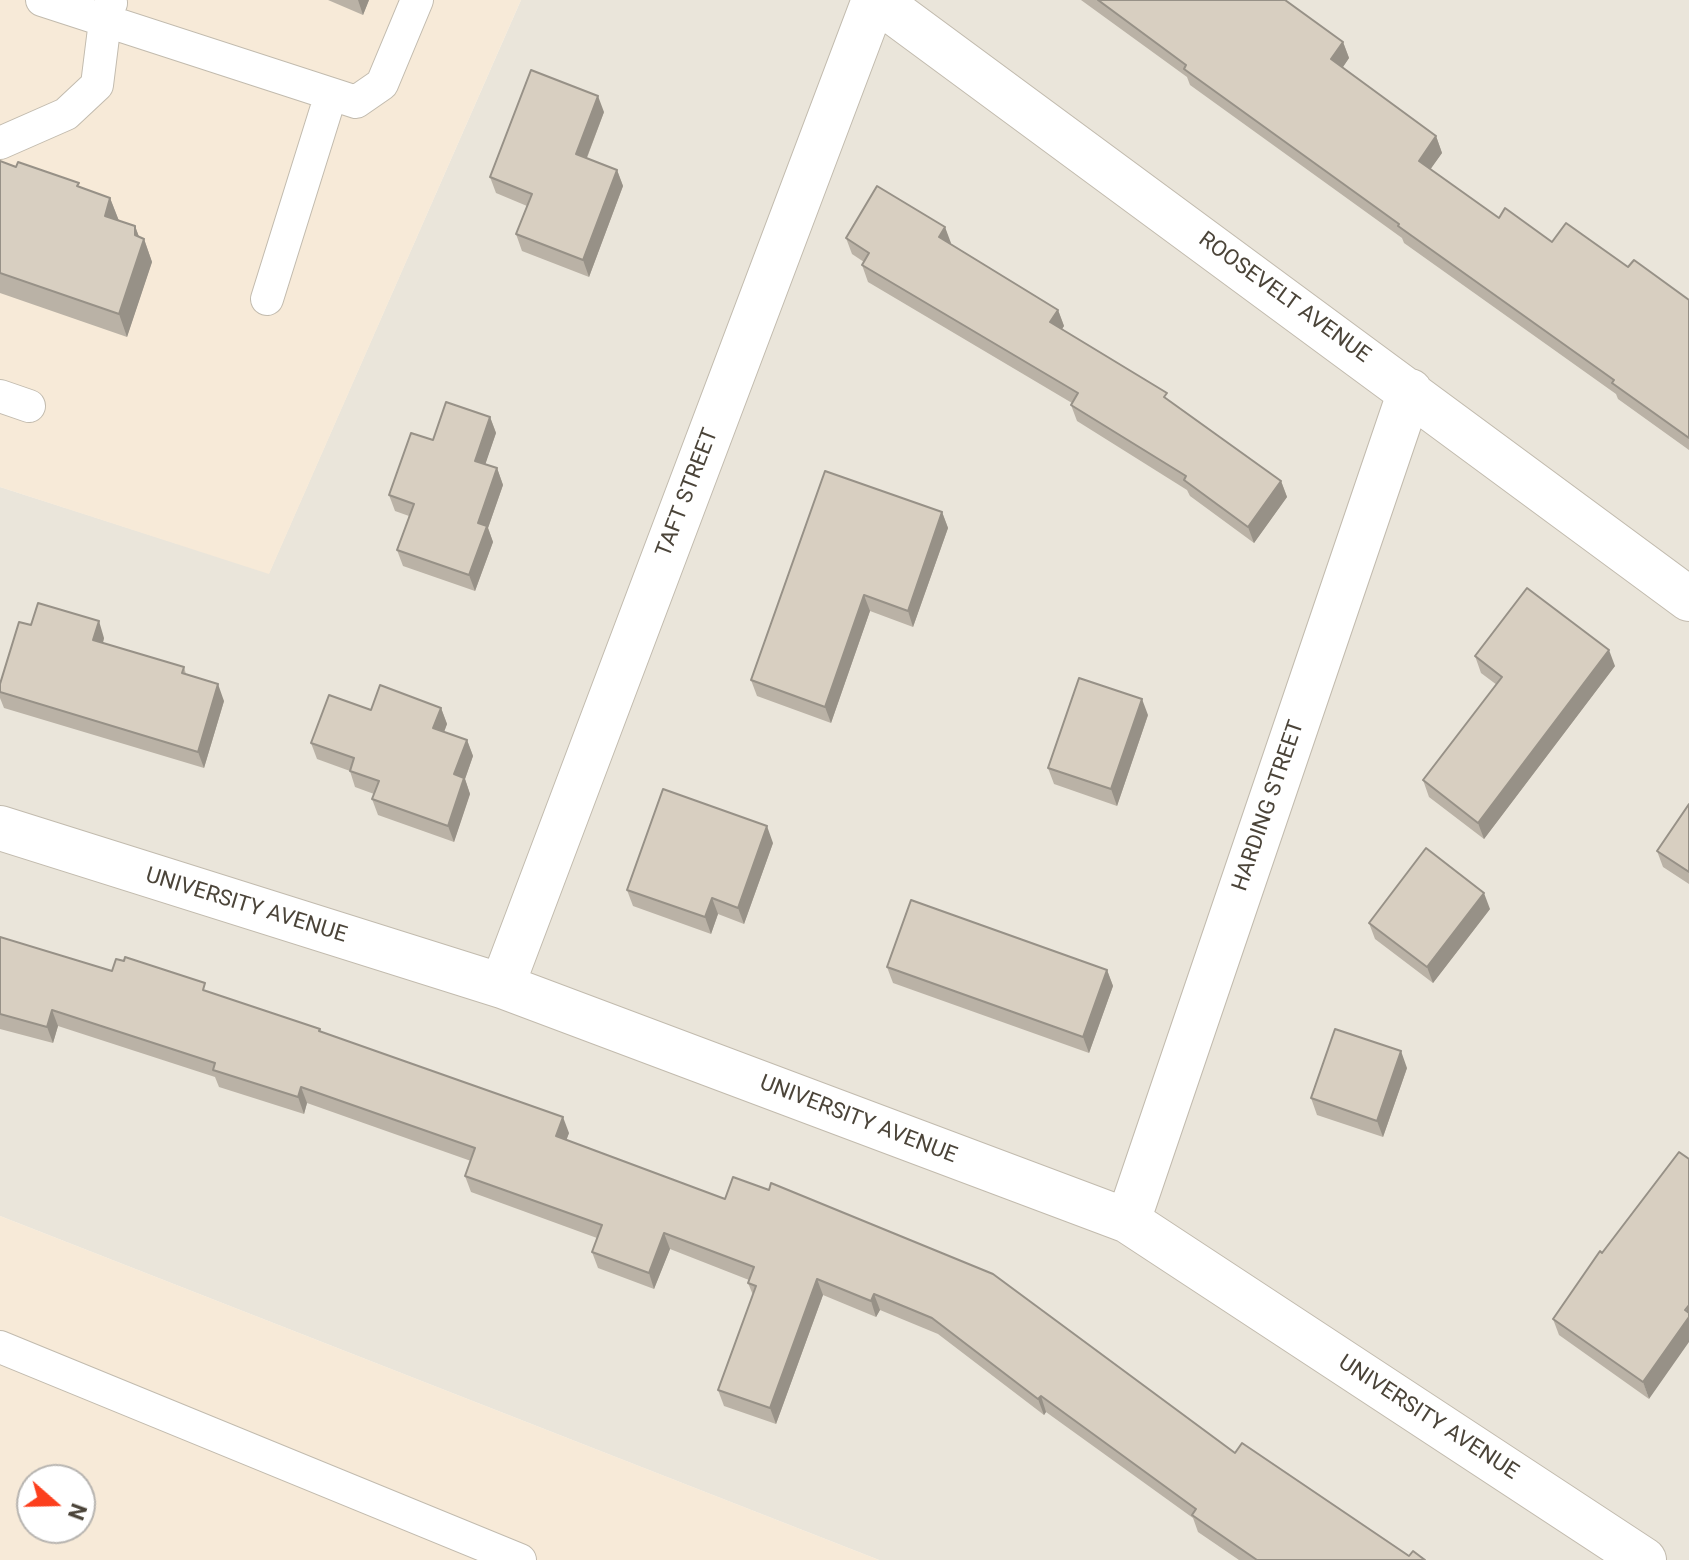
<!DOCTYPE html>
<style>
body{margin:0}
#map{position:relative;width:1689px;height:1560px;overflow:hidden;background:#f6f3ec;font-family:Roboto,sans-serif}
canvas{display:block}
.north{position:absolute;left:16px;top:1464px;width:80px;height:80px;box-sizing:border-box;background:#fff;border:2px solid #b7b4b0;border-radius:50%;rotate:110deg;font-size:22px;font-weight:700;line-height:32px;text-align:center;color:#4b4439}
.north::after{content:'';display:block;margin:auto;width:28px;height:36px;background:#fc3f1d;clip-path:polygon(50% 0,100% 100%,50% 72%,0 100%)}
</style>
<div id="map">
<canvas width="1689" height="1560"></canvas>
<div class="north">N</div>
</div>
<script>
const ctx = document.querySelector('canvas').getContext('2d');
ctx.lineJoin = 'round';
function paint(path, color) { ctx.fillStyle = color; ctx.fill(path, 'evenodd'); }
function strokePath(path, color, width, dash) { ctx.strokeStyle = color; ctx.lineWidth = width; ctx.lineCap = dash ? 'butt' : 'round'; ctx.setLineDash(dash || []); ctx.stroke(path); }
function write(font, color, halo, rows, align = 'center') {
  ctx.font = font + ' Roboto,sans-serif'; ctx.lineWidth = 8; ctx.setLineDash([]); ctx.textBaseline = 'middle'; ctx.strokeStyle = halo; ctx.fillStyle = color; for (const [text, x, y, turn = 0] of rows) {
    ctx.save(); ctx.translate(x, y); ctx.rotate((+turn || 0) * Math.PI / 180); ctx.textAlign = isNaN(turn) ? turn : align; if (halo) ctx.strokeText(text, 0, 0); ctx.fillText(text, 0, 0); ctx.restore();
  }
}
paint(new Path2D(`
 M 521,0 L 1689,0 L 1689,1560 L 879,1560 L 0,1216 L 0,487 L 269,573 Z`), '#eae5da');
paint(new Path2D(`
 M 0,0 L 521,0 L 269,574 L 0,487 Z
 M 0,1216 L 879,1560 L 0,1560 ZM 32,1480 L 80,1480 L 80,1528 L 32,1528 Z`), '#f7ead8');
const lane = new Path2D(`
 M 42,0 L 356,102 L 382,84 L 417,0
 M 0,143 L 66,114 L 97,85 L 105,21 L 111,3
 M 267,299 L 331,94
 M 0,396 L 29,406
 M 0,1347 L 520,1560`);
const street = new Path2D(`
 M 877,0 L 1689,599
 M 0,828 L 502,986 L 1128,1221 L 1644,1560
 M 502,986 L 874,0
 M 1128,1221 L 1410,391`);
strokePath(lane, '#c2bbae', 34);
strokePath(street, '#c2bbae', 46);
strokePath(lane, '#fff', 32);
strokePath(street, '#fff', 44);
paint(new Path2D(`
 M 328,0 L 369,0 L 363,15 Z
 M 1081,0 L 1285,0 L 1343,42 L 1349,58 L 1342,68 L 1436,136 L 1442,153 L 1430,169 L 1499,218 L 1552,242 L 1628,267 L 1689,300 L 1689,450 L 1618,399 L 1616,394 L 1404,243 L 1402,238 L 1190,85 L 1187,77 Z
 M 604,112 L 587,158 L 617,170 L 623,186 L 589,277 L 522,251 L 516,234 L 527,206 L 496,193 L 490,177 Z
 M 0,161 L 110,198 L 119,221 L 135,226 L 139,237 L 144,239 L 152,262 L 127,337 L 0,293 Z
 M 945,227 L 950,244 L 1058,310 L 1064,326 L 1062,329 L 1170,401 L 1281,481 L 1287,497 L 1254,543 L 1190,496 L 1187,490 L 1077,421 L 1071,405 L 1072,403 L 868,282 L 862,265 L 864,262 L 852,254 L 846,238 Z
 M 490,417 L 496,433 L 485,464 L 497,468 L 503,485 L 488,528 L 493,542 L 475,591 L 403,566 L 397,550 L 409,516 L 395,511 L 389,495 L 433,440 Z
 M 942,512 L 948,528 L 913,627 L 870,611 L 831,723 L 757,696 L 751,680 Z
 M 31,625 L 104,638 L 103,643 L 184,667 L 186,674 L 224,701 L 204,768 L 4,708 L 0,698 L 0,684 Z
 M 1475,656 L 1615,666 L 1484,839 L 1429,797 L 1423,780 L 1497,685 L 1481,673 Z
 M 441,708 L 447,724 L 444,732 L 467,740 L 473,756 L 465,779 L 470,794 L 454,842 L 378,815 L 372,799 L 374,794 L 355,787 L 350,771 L 317,759 L 311,743 L 371,710 Z
 M 1148,715 L 1117,806 L 1054,784 L 1048,768 Z
 M 1689,804 L 1689,884 L 1663,867 L 1657,851 Z
 M 773,843 L 744,924 L 718,914 L 711,934 L 633,906 L 627,890 Z
 M 1490,909 L 1433,983 L 1375,939 L 1369,923 Z
 M 0,937 L 112,971 L 124,961 L 209,992 L 320,1029 L 321,1032 L 569,1133 L 566,1140 L 1235,1453 L 1409,1556 L 1425,1560 L 1239,1560 L 1198,1532 L 1193,1518 L 1046,1412 L 1044,1415 L 938,1334 L 880,1310 L 876,1317 L 823,1295 L 776,1424 L 724,1406 L 718,1390 L 753,1295 L 748,1283 L 749,1280 L 670,1249 L 654,1289 L 598,1268 L 592,1252 L 597,1238 L 471,1192 L 465,1176 L 471,1161 L 307,1103 L 304,1114 L 219,1087 L 215,1077 L 58,1026 L 53,1043 L 0,1029 Z
 M 887,967 L 1107,970 L 1113,986 L 1089,1053 L 893,983 Z
 M 1407,1068 L 1383,1137 L 1317,1115 L 1311,1098 Z
 M 1600,1251 L 1649,1399 L 1559,1335 L 1553,1319 Z`), '#bab2a6');
paint(new Path2D(`
 M 358,0 L 369,0 L 363,15 Z
 M 1343,42 L 1349,58 L 1337,76 L 1331,59 Z
 M 598,96 L 604,112 L 582,170 L 576,154 Z
 M 1436,136 L 1442,153 L 1425,177 L 1419,161 Z
 M 617,170 L 623,186 L 589,277 L 583,260 Z
 M 110,198 L 119,221 L 105,216 Z
 M 135,226 L 142,245 L 144,239 L 152,262 L 127,337 L 119,314 L 135,235 Z
 M 945,227 L 951,243 L 945,253 L 939,237 Z
 M 1058,310 L 1064,326 L 1056,338 L 1050,322 Z
 M 490,417 L 496,433 L 481,477 L 475,461 Z
 M 497,468 L 503,485 L 488,528 L 493,542 L 475,591 L 469,575 L 478,523 Z
 M 1281,481 L 1287,497 L 1254,543 L 1248,527 Z
 M 942,512 L 948,528 L 913,627 L 908,611 Z
 M 864,595 L 870,611 L 831,723 L 825,707 Z
 M 99,621 L 104,638 L 99,657 L 93,640 Z
 M 1609,650 L 1615,666 L 1484,839 L 1478,823 Z
 M 218,684 L 224,701 L 204,768 L 198,752 Z
 M 1142,699 L 1148,715 L 1117,806 L 1111,789 Z
 M 441,708 L 447,724 L 439,745 L 433,728 Z
 M 467,740 L 473,756 L 465,779 L 470,794 L 454,842 L 448,826 L 454,774 Z
 M 767,826 L 773,843 L 744,924 L 738,908 Z
 M 1484,893 L 1490,909 L 1433,983 L 1427,967 Z
 M 712,898 L 718,914 L 711,934 L 705,917 Z
 M 1107,970 L 1113,986 L 1089,1053 L 1083,1037 Z
 M 52,1010 L 58,1026 L 53,1043 L 47,1027 Z
 M 1401,1051 L 1407,1068 L 1383,1137 L 1377,1121 Z
 M 301,1087 L 307,1103 L 304,1114 L 298,1097 Z
 M 563,1117 L 569,1133 L 562,1152 L 556,1136 Z
 M 664,1233 L 670,1249 L 654,1289 L 649,1273 Z
 M 817,1279 L 823,1295 L 776,1424 L 770,1408 Z
 M 874,1294 L 880,1310 L 876,1317 L 871,1301 Z
 M 1689,1305 L 1689,1342 L 1649,1399 L 1643,1382 Z
 M 1041,1396 L 1046,1412 L 1044,1415 L 1038,1399 Z`), '#979187');
const building = new Path2D(`
 M 1098,0 L 1285,0 L 1343,42 L 1331,59 L 1436,136 L 1419,161 L 1499,218 L 1505,208 L 1552,242 L 1566,223 L 1628,267 L 1634,260 L 1689,300 L 1689,438 L 1612,383 L 1614,380 L 1398,226 L 1399,224 L 1184,69 L 1186,65 Z
 M 531,70 L 598,96 L 576,154 L 617,170 L 583,260 L 516,234 L 532,194 L 490,177 Z
 M 0,161 L 16,167 L 18,162 L 79,183 L 77,186 L 110,198 L 105,216 L 135,226 L 135,235 L 144,239 L 119,314 L 0,273 Z
 M 877,186 L 945,227 L 939,237 L 1058,310 L 1050,322 L 1167,393 L 1164,397 L 1281,481 L 1248,527 L 1184,480 L 1186,476 L 1071,405 L 1078,393 L 862,265 L 869,253 L 846,238 Z
 M 446,402 L 490,417 L 475,461 L 497,468 L 478,523 L 487,526 L 469,575 L 397,550 L 414,504 L 389,495 L 411,433 L 433,440 Z
 M 825,471 L 942,512 L 908,611 L 864,595 L 825,707 L 751,680 Z
 M 1527,588 L 1609,650 L 1478,823 L 1423,780 L 1502,677 L 1475,656 Z
 M 38,603 L 99,621 L 93,640 L 184,667 L 182,673 L 218,684 L 198,752 L 0,692 L 0,684 L 19,622 L 31,625 Z
 M 1079,678 L 1142,699 L 1111,789 L 1048,768 Z
 M 380,685 L 441,708 L 433,728 L 467,740 L 454,774 L 464,778 L 448,826 L 372,799 L 379,781 L 350,771 L 354,758 L 311,743 L 329,695 L 371,710 Z
 M 663,789 L 767,826 L 738,908 L 712,898 L 705,917 L 627,890 Z
 M 1689,804 L 1689,872 L 1657,851 Z
 M 1426,848 L 1484,893 L 1427,967 L 1369,923 Z
 M 911,900 L 1107,970 L 1083,1037 L 887,967 Z
 M 0,937 L 112,971 L 116,959 L 124,961 L 125,957 L 205,983 L 203,990 L 320,1029 L 319,1031 L 563,1117 L 556,1136 L 725,1199 L 733,1177 L 769,1190 L 771,1183 L 993,1274 L 1235,1453 L 1242,1443 L 1409,1556 L 1413,1551 L 1425,1560 L 1257,1560 L 1192,1515 L 1196,1509 L 1041,1396 L 1038,1399 L 932,1318 L 874,1294 L 871,1301 L 817,1279 L 770,1408 L 718,1390 L 756,1286 L 748,1283 L 754,1267 L 664,1233 L 649,1273 L 592,1252 L 602,1225 L 465,1176 L 475,1148 L 301,1087 L 298,1097 L 213,1070 L 215,1063 L 52,1010 L 47,1027 L 0,1014 Z
 M 1335,1029 L 1401,1051 L 1377,1121 L 1311,1098 Z
 M 1679,1152 L 1689,1159 L 1689,1305 L 1685,1310 L 1689,1313 L 1689,1317 L 1643,1382 L 1553,1319 L 1600,1251 L 1602,1253 Z`);
paint(building, '#d8cfc1');
strokePath(building, '#979187', 2);
write('22px', '#4b4439', '#fff', [
 ["ROOSEVELT AVENUE",1284,298,36],
 ["TAFT STREET",688,493,-69],
 ["HARDING STREET",1269,806,-71],
 ["UNIVERSITY AVENUE",246,906,17],
 ["UNIVERSITY AVENUE",858,1120,21],
 ["UNIVERSITY AVENUE",1428,1418,33]
]);
</script>
